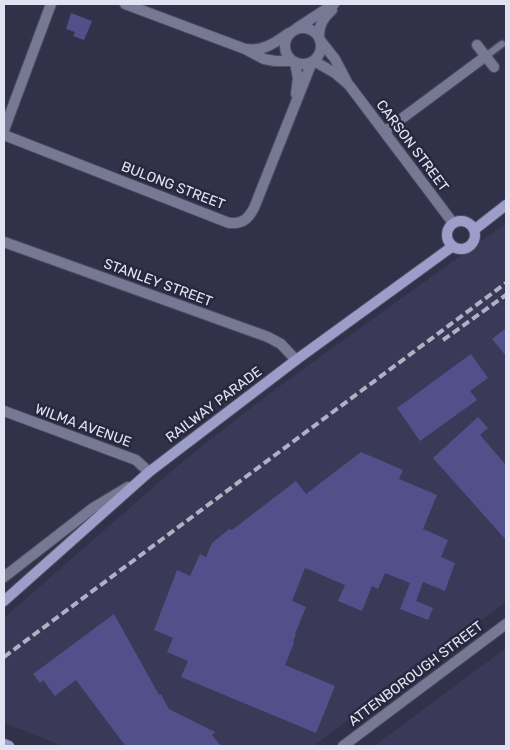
<!DOCTYPE html>
<style>
body{margin:0}
#map{position:relative;width:510px;height:750px;overflow:hidden;background:#313149;font-family:Rubik,sans-serif}
canvas{display:block}
.frame{position:absolute;inset:0;border:5px solid #e2e3f2;pointer-events:none}
</style>
<div id="map">
<canvas width="510" height="750"></canvas>
<div class="frame"></div>
</div>
<script>
const ctx = document.querySelector('canvas').getContext('2d');
ctx.lineJoin = 'round';
function paint(path, color) { ctx.fillStyle = color; ctx.fill(path, 'evenodd'); }
function strokePath(path, color, width, dash) { ctx.strokeStyle = color; ctx.lineWidth = width; ctx.lineCap = dash ? 'butt' : 'round'; ctx.setLineDash(dash || []); ctx.stroke(path); }
function write(font, color, halo, rows, align = 'center') {
  ctx.font = font + ' Rubik,sans-serif'; ctx.lineWidth = 5; ctx.setLineDash([]); ctx.textBaseline = 'middle'; ctx.strokeStyle = halo; ctx.fillStyle = color; for (const [text, x, y, turn = 0] of rows) {
    ctx.save(); ctx.translate(x, y); ctx.rotate((+turn || 0) * Math.PI / 180); ctx.textAlign = isNaN(turn) ? turn : align; if (halo) ctx.strokeText(text, 0, 0); ctx.fillText(text, 0, 0); ctx.restore();
  }
}
paint(new Path2D(`
 M 506,223 L 506,602 L 313,746 L 63,746 L 4,723 L 4,618 L 183,461 L 270,393 Z
 M 506,648 L 506,746 L 374,746 Z`), '#3a3957');
paint(new Path2D(`
 M 71,13 L 92,21 L 84,40 L 73,36 L 75,32 L 66,29 Z
 M 506,328 L 506,356 L 492,339 Z
 M 471,354 L 488,378 L 470,391 L 477,400 L 420,441 L 397,408 Z
 M 478,417 L 488,428 L 480,435 L 506,465 L 506,540 L 433,458 Z
 M 361,452 L 403,470 L 399,479 L 437,495 L 423,529 L 448,540 L 441,557 L 455,563 L 445,591 L 423,582 L 416,601 L 433,608 L 428,620 L 400,609 L 410,583 L 385,573 L 378,589 L 372,586 L 362,611 L 338,601 L 345,585 L 305,568 L 292,601 L 306,607 L 295,634 L 296,634 L 293,642 L 294,643 L 285,665 L 335,686 L 316,733 L 181,677 L 188,661 L 167,652 L 173,638 L 154,630 L 177,570 L 190,576 L 200,554 L 206,557 L 212,543 L 229,529 L 232,530 L 296,481 L 306,494 Z
 M 114,614 L 159,695 L 161,694 L 169,709 L 215,732 L 212,735 L 221,746 L 128,746 L 124,744 L 76,680 L 55,696 L 43,680 L 40,683 L 33,674 Z`), '#52508a');
const service = new Path2D(`
 M 486,56 L 502,44`);
const minor = new Path2D(`
 M 125,4 L 245,49 L 264,59 L 275,61 L 292,61
 M285 46a18 18 0 1 1 36 0a18 18 0 1 1-36 0Z
 M 297,28 L 334,4
 M 319,37 C 319,25 323,18 332,10
 M 320,40 L 335,59 L 347,82
 M 477,45 L 494,67
 M 246,49 C 263,52 276,42 289,33
 M 314,61 L 335,73 L 349,85 L 453,223
 M 295,63 L 298,78 L 296,94
 M 4,130 L 51,4
 M 385,131 L 486,56
 M 4,135 L 229,223 C 243,224 248,219 254,208 L 312,62
 M 4,242 L 268,337 L 281,344 L 296,360
 M 4,411 L 136,460 L 149,472
 M 4,577 L 93,508 L 128,487
 M 343,746 L 506,624`);
const secondary = new Path2D(`
 M447 235a14 14 0 1 1 28 0a14 14 0 1 1-28 0Z
 M 474,230 L 506,205
 M 4,601 L 149,472 L 296,360 L 453,246
 M 4,744 L 9,746`);
strokePath(service, '#4d4d64', 9);
strokePath(minor, '#4d4d64', 12);
strokePath(secondary, '#4d4d64', 12);
strokePath(service, '#777893', 6);
strokePath(minor, '#777893', 10);
strokePath(secondary, '#9d9dc9', 10);
strokePath(new Path2D(`
 M 443,340 L 506,295
 M 4,657 L 506,283`), '#b0b1c2', 4, [8, 4]);
write('14px', '#e2e3f2', '#28273e', [
 ["CARSON STREET",412,146,53],
 ["BULONG STREET",173,186,21],
 ["STANLEY STREET",158,283,20],
 ["RAILWAY PARADE",214,405,-37],
 ["WILMA AVENUE",83,426,20],
 ["ATTENBOROUGH STREET",416,674,-37]
]);
</script>
